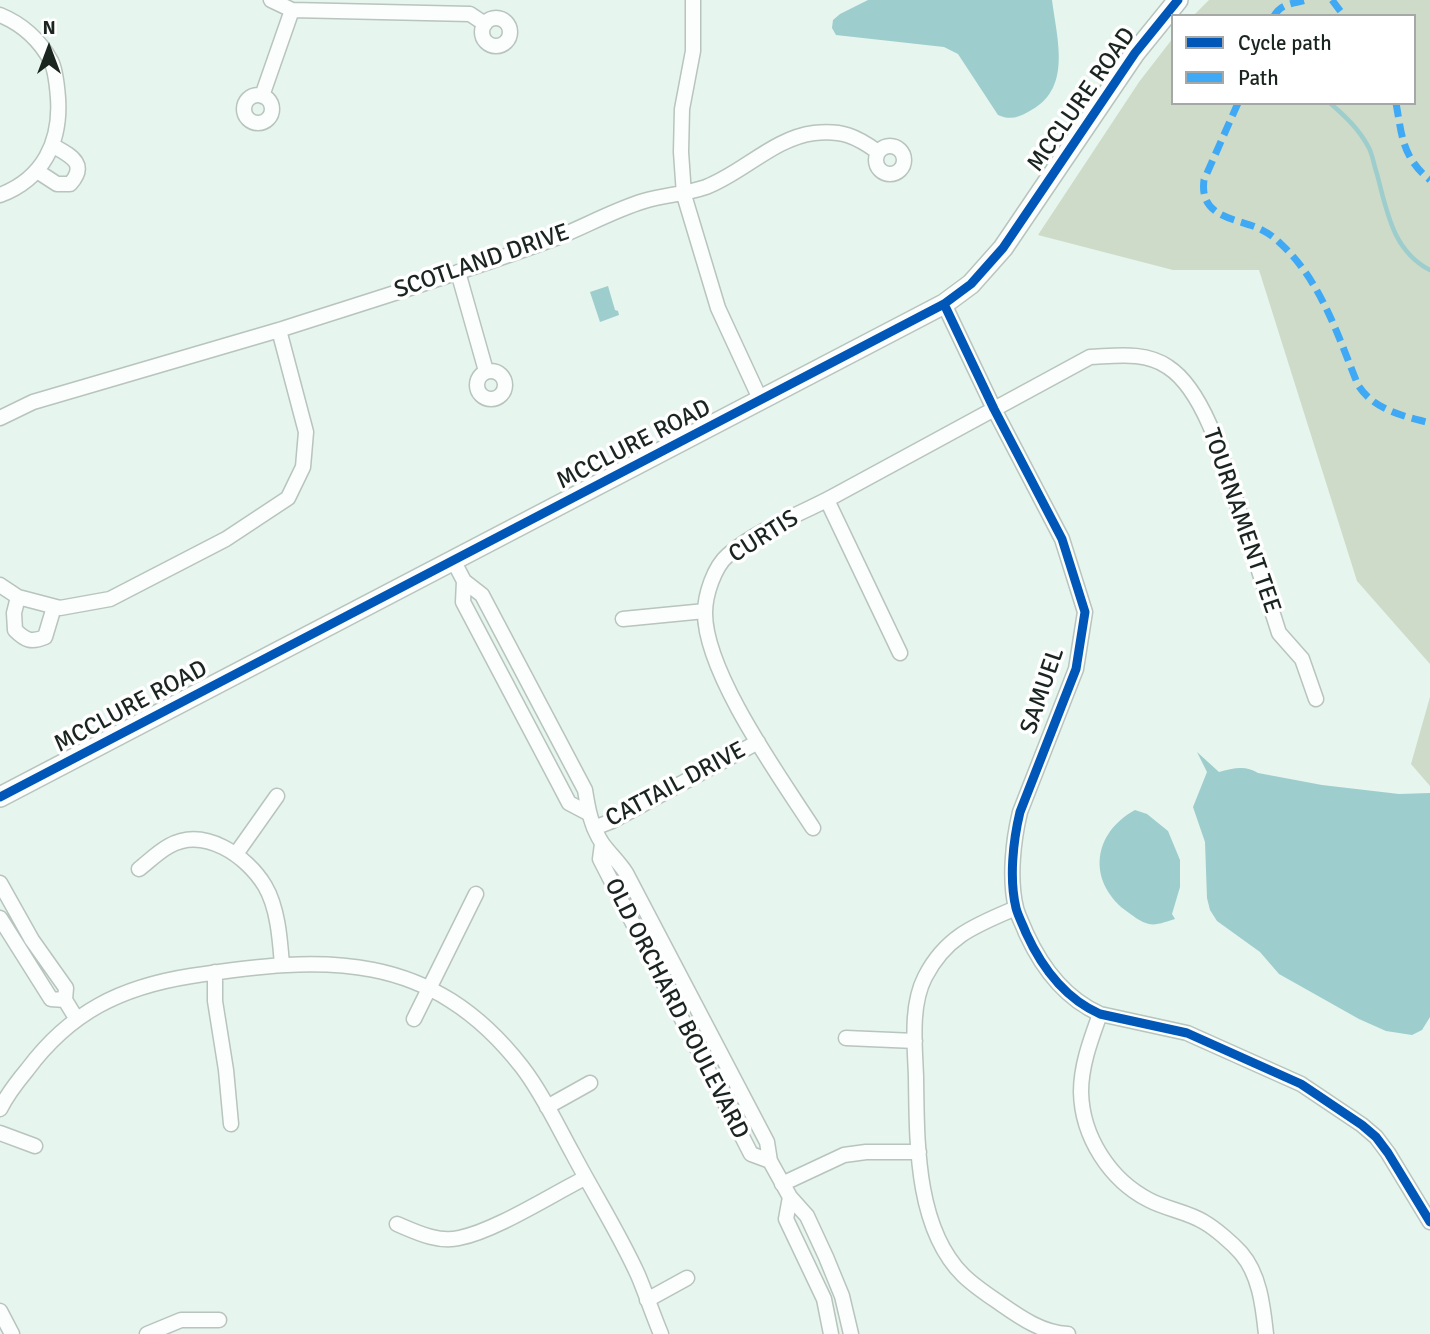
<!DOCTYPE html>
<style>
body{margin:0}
#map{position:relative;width:1430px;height:1334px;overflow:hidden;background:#e6f5ed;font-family:Signika,sans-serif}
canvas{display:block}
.legend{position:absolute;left:1171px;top:14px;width:245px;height:91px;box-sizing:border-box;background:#fff;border:2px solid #a4a8a6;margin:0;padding:9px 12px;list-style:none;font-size:21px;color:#1b2520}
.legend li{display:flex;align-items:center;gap:14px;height:35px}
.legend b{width:35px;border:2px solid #a4a8a6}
.north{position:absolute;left:14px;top:14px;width:70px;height:70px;-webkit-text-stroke:5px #fff;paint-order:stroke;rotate:0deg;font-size:19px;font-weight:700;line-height:28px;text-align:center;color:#1b2520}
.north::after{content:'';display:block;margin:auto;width:24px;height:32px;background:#1b2520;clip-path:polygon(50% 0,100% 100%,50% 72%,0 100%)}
</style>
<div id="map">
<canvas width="1430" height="1334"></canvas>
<ul class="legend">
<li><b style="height:9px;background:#0057b8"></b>Cycle path</li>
<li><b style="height:9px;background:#3fa9f5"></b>Path</li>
</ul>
<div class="north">N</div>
</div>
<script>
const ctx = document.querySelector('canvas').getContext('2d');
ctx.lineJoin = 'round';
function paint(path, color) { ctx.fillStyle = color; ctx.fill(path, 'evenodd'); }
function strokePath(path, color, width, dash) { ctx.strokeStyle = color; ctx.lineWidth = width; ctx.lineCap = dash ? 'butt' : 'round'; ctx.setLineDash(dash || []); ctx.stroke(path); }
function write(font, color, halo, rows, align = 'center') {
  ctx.font = font + ' Signika,sans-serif'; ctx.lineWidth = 7; ctx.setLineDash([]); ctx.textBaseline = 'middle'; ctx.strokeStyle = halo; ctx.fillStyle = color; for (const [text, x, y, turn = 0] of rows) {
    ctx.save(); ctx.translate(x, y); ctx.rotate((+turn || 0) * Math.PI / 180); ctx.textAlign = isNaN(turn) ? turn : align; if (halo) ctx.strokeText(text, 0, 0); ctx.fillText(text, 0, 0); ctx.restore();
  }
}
paint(new Path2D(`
 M 1209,0 L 1430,0 L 1430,664 L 1357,581 L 1259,270 L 1173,270 L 1038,235 L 1139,82 L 1173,38 L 1173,103 L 1414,103 L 1414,16 L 1193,16 Z
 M 1430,697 L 1430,786 L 1411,764 Z`), '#cedbc8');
paint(new Path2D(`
 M 868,0 L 1052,0 C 1057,40 1073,90 1028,112 C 1017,118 1010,120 998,115 L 958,54 L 944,47 L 836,35 L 832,28 L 833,20 L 840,14 Z
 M 608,286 L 615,310 L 618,311 L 619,315 L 600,322 L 590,292 Z
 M 1197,752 L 1219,772 C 1233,768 1246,765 1258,773 L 1322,785 L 1399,794 L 1430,793 L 1430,1017 L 1422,1030 L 1412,1035 L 1386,1031 L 1359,1019 L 1279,974 L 1260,952 L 1217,921 L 1210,910 L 1207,898 L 1205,842 L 1193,807 L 1207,772 Z
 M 1135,810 L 1147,814 L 1168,831 L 1180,860 L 1180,887 L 1172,914 L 1175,919 C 1168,921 1156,926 1149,924 C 1140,922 1132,915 1125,910 C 1087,880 1093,833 1135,810 Z`), '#9dcdcd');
strokePath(new Path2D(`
 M 1330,103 C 1346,117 1359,129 1369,148 C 1373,156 1374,166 1377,174 C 1387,212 1393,251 1430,270`), '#9dcdcd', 4.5);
const minor = new Path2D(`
 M 271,0 L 292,10 L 470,14 L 485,24
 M 693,0 L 693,51 L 682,109 L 681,152 L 684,195 L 718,308 L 761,401
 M 0,15 C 22,24 39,39 51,61 C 56,71 57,86 58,98 C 61,142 43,179 0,195
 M482 32a14 14 0 1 1 28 0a14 14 0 1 1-28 0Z
 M244 109a14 14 0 1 1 28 0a14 14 0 1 1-28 0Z
 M 262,96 L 292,10
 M876 160a14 14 0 1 1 28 0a14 14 0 1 1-28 0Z
 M 37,171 L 57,184 L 70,184 C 89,163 69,155 52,145
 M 458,272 L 486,371
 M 944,304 L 994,409 L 1062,539 L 1085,612 L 1076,669 L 1020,812 C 1013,841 1009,879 1016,908 C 1018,916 1023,925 1026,933 C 1042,968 1064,998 1100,1014 L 1187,1033 L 1301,1084 L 1362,1125 L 1376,1137 L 1388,1153 L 1430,1222
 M 279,330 C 372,300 465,272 556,238 C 586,226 614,210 644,201 C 665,195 686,194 706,187 C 743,173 774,138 814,133 C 842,130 856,136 878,152
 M477 385a14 14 0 1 1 28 0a14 14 0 1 1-28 0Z
 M 0,418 L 33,402 L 279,330 L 306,432 L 303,467 L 288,498 L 226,539 L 110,599 L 60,608 L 18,597 L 0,585
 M 827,500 L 900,653
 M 453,560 L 464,581 L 482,595 L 585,790 C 588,809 591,826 602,843 C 609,853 619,862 626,873 L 767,1142 L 770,1161 L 790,1197 L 807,1216 L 826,1257 L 842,1296 L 851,1334
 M 464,581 L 463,602 L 558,782 L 569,803 L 588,813
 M 18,597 L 14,613 L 15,630 C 25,640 31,643 45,637 L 54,607
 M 623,619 L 705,611
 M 594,828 L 612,821 L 758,742
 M 813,828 C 780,777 705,673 705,613 C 705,595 714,567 728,555 C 758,529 799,515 834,496 C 919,450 1004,404 1090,357 C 1116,356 1145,351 1168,367 C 1208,393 1228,477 1242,520 C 1255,558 1267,595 1279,633 L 1302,659 L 1316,699
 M 602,844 L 600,859 L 751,1154 L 770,1161
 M 236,854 L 277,796
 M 139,869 C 148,862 158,852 169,846 C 204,826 247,856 265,886 C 278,908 280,940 282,965
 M 0,883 L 32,940 L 66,988 L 65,1000 L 76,1018
 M 1016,908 C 976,925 946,936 925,977 C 910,1006 915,1046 916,1077 C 917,1140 915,1227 963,1275 C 974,1286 988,1295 1001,1304 C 1021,1318 1043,1333 1068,1334
 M 0,918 L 51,999 L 65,1000
 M 215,972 L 215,1001 L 226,1070 L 231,1124
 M 1100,1014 C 1091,1039 1081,1065 1081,1092 C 1082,1137 1110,1180 1149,1200 C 1166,1209 1188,1212 1204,1222 C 1216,1229 1232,1243 1241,1253 C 1260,1275 1263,1307 1266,1334
 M 414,1019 L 476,894
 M 846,1038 L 915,1041
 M 547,1107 L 590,1083
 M 0,1109 C 7,1095 17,1082 27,1070 C 70,1012 121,987 191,976 C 325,955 431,950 522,1067 C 542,1093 557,1125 573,1154 C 594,1194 619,1233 638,1275 C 646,1294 653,1315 661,1334
 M 0,1133 L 35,1146
 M 782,1184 L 844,1155 L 866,1152 L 919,1152
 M 790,1197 L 786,1219 L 824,1299 L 831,1334
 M 397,1224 C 416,1232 438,1243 459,1238 C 495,1231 551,1195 585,1178
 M 647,1300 L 687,1278
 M 0,1311 L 12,1334
 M 147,1334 L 181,1320 L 219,1320`);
const tertiary = new Path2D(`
 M 0,797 L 944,304 L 971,284 L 1003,248 L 1135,53 L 1178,0`);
strokePath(minor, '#b8c4be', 17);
strokePath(tertiary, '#b8c4be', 22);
strokePath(minor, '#fbfefc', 14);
strokePath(tertiary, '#fbfefc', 19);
strokePath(new Path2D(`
 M 1332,0 L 1344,16
 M 1274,16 C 1281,3 1293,4 1306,0
 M 1238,103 L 1204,180 C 1199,217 1234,218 1258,228 C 1267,232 1274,237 1281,244 C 1321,281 1338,336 1358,385 C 1374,410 1403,416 1430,423
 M 1396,103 C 1402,136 1402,157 1430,180`), '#3fa9f5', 7, [14, 7]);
strokePath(new Path2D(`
 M 944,304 L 994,409 L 1062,539 L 1085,612 L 1076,669 L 1020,812 C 1013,841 1009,879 1016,908 C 1018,916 1023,925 1026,933 C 1042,968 1064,998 1100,1014 L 1187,1033 L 1301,1084 L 1362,1125 L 1376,1137 L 1388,1153 L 1430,1222
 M 0,797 L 944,304 L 971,284 L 1003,248 L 1135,53 L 1178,0`), '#0057b8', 9);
write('24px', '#1b2520', '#fff', [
 ["MCCLURE ROAD",1082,100,-55],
 ["SCOTLAND DRIVE",482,262,-19],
 ["MCCLURE ROAD",634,445,-27],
 ["TOURNAMENT TEE",1241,521,71],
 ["CURTIS",764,537,-32],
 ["SAMUEL",1043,691,-71],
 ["MCCLURE ROAD",131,707,-28],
 ["CATTAIL DRIVE",676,785,-28],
 ["OLD ORCHARD BOULEVARD",676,1009,63]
]);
</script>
